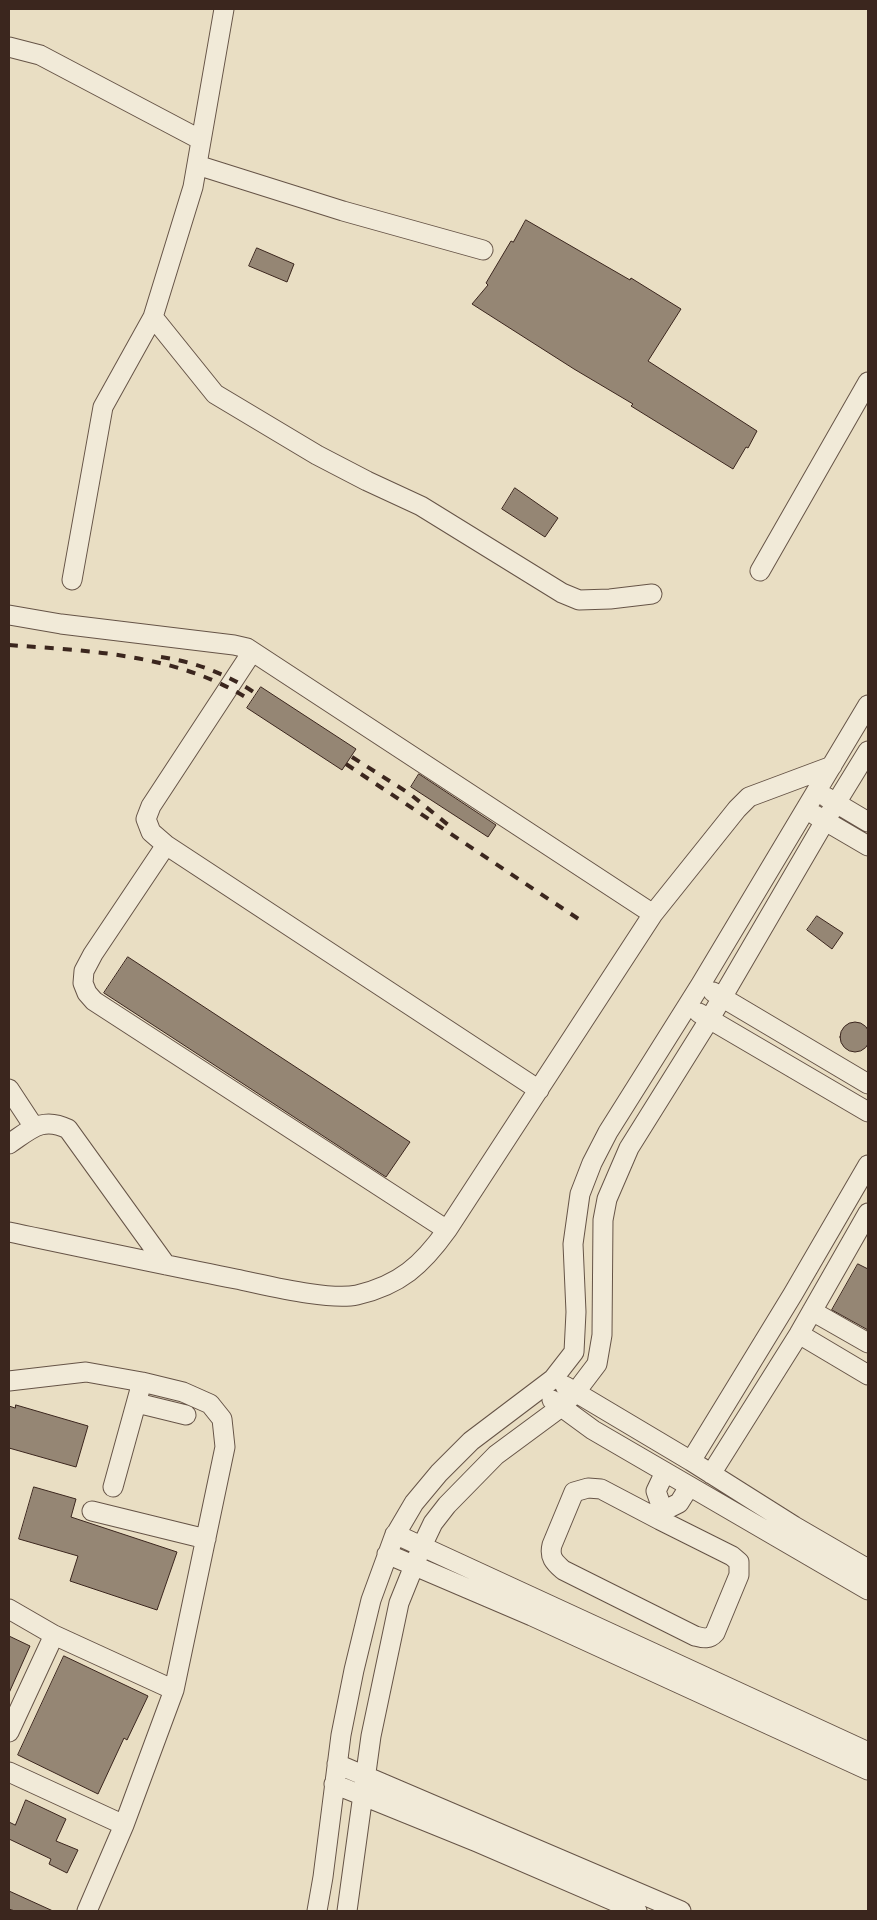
<!DOCTYPE html>
<style>
body{margin:0}
#map{position:relative;width:877px;height:1920px;overflow:hidden;background:#e9dec3;font-family:"IM FELL English",serif}
canvas{display:block}
.frame{position:absolute;inset:0;border:10px solid #3b261e;pointer-events:none}
</style>
<div id="map">
<canvas width="877" height="1920"></canvas>
<div class="frame"></div>
</div>
<script>
const ctx = document.querySelector('canvas').getContext('2d');
ctx.lineJoin = 'round';
function paint(path, color) { ctx.fillStyle = color; ctx.fill(path, 'evenodd'); }
function strokePath(path, color, width, dash) { ctx.strokeStyle = color; ctx.lineWidth = width; ctx.lineCap = dash ? 'butt' : 'round'; ctx.setLineDash(dash || []); ctx.stroke(path); }
const building = new Path2D(`
 M 526,220 L 630,280 L 631,278 L 681,309 L 648,361 L 757,431 L 748,448 L 746,447 L 733,469 L 631,406 L 633,404 L 574,369 L 472,304 L 488,285 L 486,283 L 511,241 L 513,242 Z
 M 257,248 L 294,264 L 287,282 L 249,266 Z
 M 515,488 L 558,518 L 545,537 L 502,509 Z
 M 261,687 L 356,749 L 342,770 L 247,708 Z
 M 419,774 L 496,825 L 488,837 L 411,787 Z
 M 817,916 L 843,933 L 832,949 L 807,930 Z
 M 128,957 L 410,1142 L 386,1177 L 104,993 Z
 M840 1037a15 15 0 1 1 30 0a15 15 0 1 1-30 0Z
 M 858,1264 L 868,1269 L 868,1330 L 832,1310 Z
 M 16,1405 L 88,1426 L 76,1467 L 9,1448 L 9,1406 L 15,1408 Z
 M 34,1487 L 76,1499 L 71,1517 L 177,1552 L 157,1610 L 70,1581 L 78,1556 L 19,1539 Z
 M 9,1636 L 30,1646 L 9,1693 Z
 M 64,1656 L 148,1696 L 127,1740 L 124,1738 L 98,1794 L 18,1755 Z
 M 26,1800 L 66,1819 L 56,1841 L 78,1850 L 67,1873 L 49,1864 L 51,1859 L 9,1839 L 9,1822 L 15,1825 Z
 M 9,1891 L 53,1911 L 15,1911 L 9,1909 Z`);
paint(building, '#958674');
strokePath(building, '#3b261e', 1);
const minor = new Path2D(`
 M 9,47 L 40,55 L 201,140
 M 197,165 L 343,211 L 483,250
 M 153,317 L 215,394 L 317,455 L 367,481 L 421,506 L 562,593 L 579,600 L 610,599 L 652,594
 M 760,571 L 868,382
 M 72,580 L 103,407 L 153,317 L 193,187 L 224,9
 M 9,615 L 61,624 L 234,645 L 247,648 L 653,914
 M 252,652 L 151,806 L 146,819 L 151,832 L 166,845 L 539,1090
 M 826,797 L 868,822
 M 815,815 L 868,846
 M 166,845 L 93,954 L 84,971 L 83,983 L 87,993 L 94,1001 L 447,1230
 M 713,992 L 868,1084
 M 699,1013 L 868,1112
 M 9,1089 L 34,1127
 M 9,1144 C 30,1130 42,1116 68,1129 L 166,1265
 M 9,1232 C 85,1248 160,1264 236,1279 C 266,1285 329,1301 357,1295 C 400,1285 422,1265 447,1230 L 653,914 L 737,809 L 749,797 L 832,766
 M 812,1311 L 868,1343
 M 799,1334 L 868,1375
 M 9,1381 L 86,1372 L 142,1382 L 183,1392 L 210,1404 L 222,1419 L 225,1447 L 174,1690 L 124,1825 L 87,1911
 M 565,1386 L 691,1461 L 794,1526 L 868,1569
 M 552,1400 L 593,1430 L 868,1590
 M 137,1403 L 186,1415
 M 691,1461 L 793,1294 L 868,1165
 M 665,1472 L 656,1491 L 663,1511 L 679,1503 L 689,1487
 M 711,1474 L 799,1334 L 868,1213
 M 113,1487 L 142,1382
 M 92,1511 L 206,1539
 M 660,1520 L 601,1489 L 588,1488 L 574,1492 L 552,1545 C 549,1557 554,1562 563,1570 L 695,1636 C 703,1638 709,1640 715,1633 L 739,1575 L 739,1562 L 732,1556 L 660,1520 L 663,1511
 M 395,1534 L 868,1752
 M 387,1554 L 532,1616 L 868,1770
 M 9,1609 L 54,1635 L 174,1690
 M 9,1732 L 54,1635
 M 337,1764 L 681,1911
 M 9,1772 L 124,1825
 M 334,1784 L 477,1842 L 637,1911
 M 317,1911 L 323,1877 L 341,1735 L 354,1670 L 371,1600 L 394,1537 L 414,1503 L 439,1473 L 471,1441 L 553,1379 L 574,1352 L 576,1312 L 573,1244 L 580,1194 L 592,1163 L 608,1132 L 701,984 L 868,705
 M 347,1911 L 371,1736 L 399,1603 L 422,1546 L 433,1523 L 447,1505 L 496,1455 L 561,1407 L 575,1393 L 597,1364 L 602,1335 L 603,1220 L 607,1199 L 629,1148 L 709,1020 L 825,821 L 868,751`);
strokePath(minor, '#665447', 21);
strokePath(minor, '#f1ead8', 19);
strokePath(new Path2D(`
 M 9,645 C 90,651 179,654 250,700
 M 161,657 C 195,662 227,674 255,693
 M 352,757 L 410,794 L 452,828
 M 346,764 L 583,922`), '#3b261e', 4, [9, 9]);
</script>
